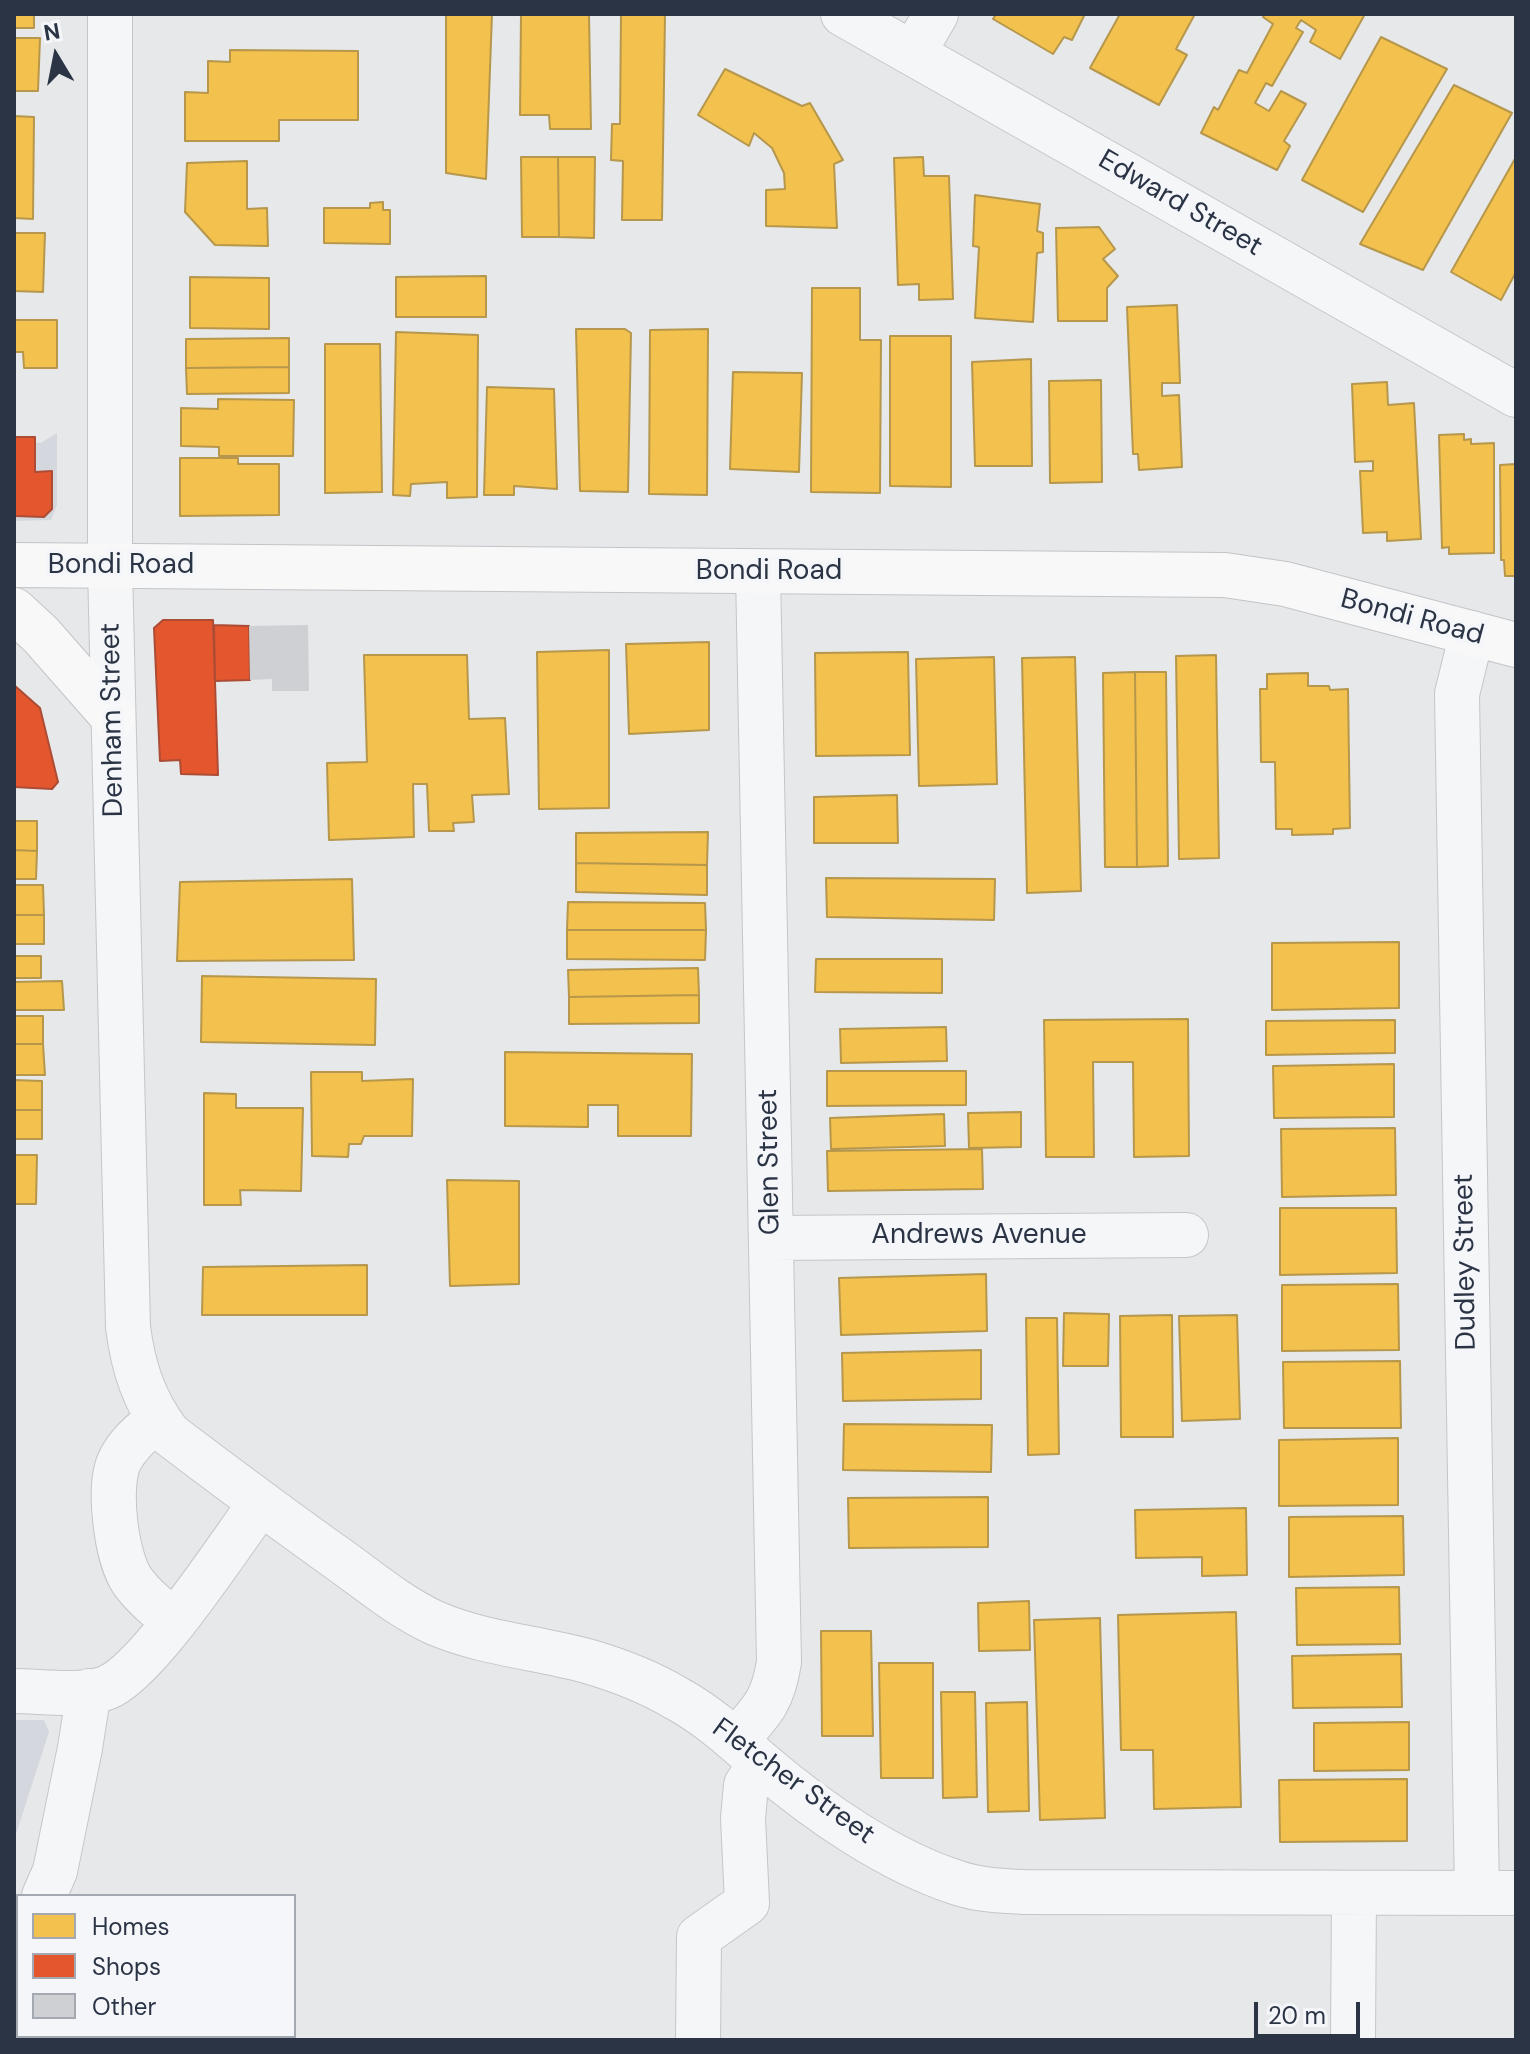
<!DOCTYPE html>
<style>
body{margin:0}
#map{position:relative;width:1530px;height:2054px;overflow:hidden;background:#e6e8ea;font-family:"DM Sans",sans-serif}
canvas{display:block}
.frame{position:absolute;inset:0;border:16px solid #2b3445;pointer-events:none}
.legend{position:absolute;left:16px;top:1894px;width:280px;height:144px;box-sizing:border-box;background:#f4f6f9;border:2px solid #a4a8b1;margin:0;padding:10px 14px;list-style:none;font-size:24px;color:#2b3445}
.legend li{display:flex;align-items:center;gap:16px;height:40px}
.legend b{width:40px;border:2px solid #a4a8b1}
.north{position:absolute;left:16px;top:16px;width:80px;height:80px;-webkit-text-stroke:6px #f4f6f9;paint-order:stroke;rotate:350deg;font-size:22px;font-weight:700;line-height:32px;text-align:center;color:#2b3445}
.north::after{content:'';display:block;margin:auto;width:28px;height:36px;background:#2b3445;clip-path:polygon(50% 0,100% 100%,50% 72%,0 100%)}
.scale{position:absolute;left:1254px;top:2002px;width:106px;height:36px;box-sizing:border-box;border:4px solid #2b3445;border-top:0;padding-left:10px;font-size:24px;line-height:28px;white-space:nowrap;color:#2b3445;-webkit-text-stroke:6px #f4f6f9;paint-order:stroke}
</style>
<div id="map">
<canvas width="1530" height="2054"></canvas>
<div class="frame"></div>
<ul class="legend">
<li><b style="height:22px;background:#f2c14e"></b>Homes</li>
<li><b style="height:22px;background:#e4572e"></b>Shops</li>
<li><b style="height:22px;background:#ced0d3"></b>Other</li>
</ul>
<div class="north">N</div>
<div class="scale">20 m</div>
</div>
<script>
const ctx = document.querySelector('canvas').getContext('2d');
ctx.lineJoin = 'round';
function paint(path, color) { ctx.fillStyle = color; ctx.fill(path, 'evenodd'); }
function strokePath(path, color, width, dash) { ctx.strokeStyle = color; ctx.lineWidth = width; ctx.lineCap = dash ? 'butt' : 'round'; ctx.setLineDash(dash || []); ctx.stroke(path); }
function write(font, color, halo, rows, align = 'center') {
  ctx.font = font + ' "DM Sans",sans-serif'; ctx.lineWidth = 8; ctx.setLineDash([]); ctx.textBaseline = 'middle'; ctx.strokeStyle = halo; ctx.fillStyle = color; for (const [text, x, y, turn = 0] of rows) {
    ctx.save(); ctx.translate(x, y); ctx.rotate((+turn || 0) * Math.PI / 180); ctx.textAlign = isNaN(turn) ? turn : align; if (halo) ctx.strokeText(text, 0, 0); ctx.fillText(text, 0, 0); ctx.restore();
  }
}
paint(new Path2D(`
 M 57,433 L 57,505 L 51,520 L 14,521 L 14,441 L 41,443 Z
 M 14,1720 L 44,1720 L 49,1732 L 14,1840 Z`), '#d4d7dd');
const homes = new Path2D(`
 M 14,14 L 34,14 L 34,28 L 14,28 Z
 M 446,14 L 492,14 L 486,179 L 446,173 Z
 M 521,14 L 589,14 L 591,129 L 550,129 L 549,115 L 520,115 Z
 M 621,14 L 665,15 L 662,220 L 622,220 L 623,161 L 611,160 L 612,124 L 620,124 Z
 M 996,14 L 1085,14 L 1072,40 L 1064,37 L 1053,54 L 993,19 Z
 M 1120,14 L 1195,14 L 1176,49 L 1187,55 L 1159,105 L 1090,68 Z
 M 1264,14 L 1365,14 L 1340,59 L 1310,42 L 1316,30 L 1301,20 L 1296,28 L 1303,32 L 1272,86 L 1266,83 L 1255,103 L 1269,111 L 1281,91 L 1306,104 L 1284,141 L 1290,146 L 1277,170 L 1201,133 L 1214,107 L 1218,110 L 1239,70 L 1247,73 L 1273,24 L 1263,17 Z
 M 1381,37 L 1447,69 L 1363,212 L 1302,180 Z
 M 14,38 L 40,38 L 38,91 L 14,91 Z
 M 230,50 L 358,51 L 358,120 L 279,120 L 279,141 L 185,141 L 185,92 L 208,93 L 208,61 L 230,62 Z
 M 725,69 L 802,106 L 810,103 L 843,160 L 834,164 L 837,228 L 766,226 L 766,190 L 785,189 L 784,173 L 772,148 L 754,133 L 749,146 L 698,115 Z
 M 1454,85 L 1512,113 L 1423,270 L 1360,244 Z
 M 14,116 L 34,117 L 33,219 L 14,218 Z
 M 521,157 L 558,157 L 559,237 L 522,237 Z
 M 558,157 L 595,157 L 594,238 L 559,237 Z
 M 923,157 L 924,176 L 949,176 L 953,299 L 919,300 L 919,284 L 898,285 L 894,158 Z
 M 1516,157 L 1516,272 L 1501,300 L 1451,272 Z
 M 247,161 L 247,209 L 267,208 L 268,246 L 215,245 L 185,212 L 187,163 Z
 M 975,195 L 1040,204 L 1037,231 L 1043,233 L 1043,252 L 1037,253 L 1033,322 L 975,318 L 979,247 L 973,246 Z
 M 383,202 L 383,210 L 390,210 L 390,244 L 324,243 L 324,208 L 370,208 L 370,203 Z
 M 1099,227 L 1115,249 L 1103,259 L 1118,276 L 1107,288 L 1107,321 L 1058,321 L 1056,228 Z
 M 14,233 L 45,233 L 43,292 L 14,291 Z
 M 486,276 L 486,317 L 396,317 L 396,277 Z
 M 190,277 L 269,278 L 269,329 L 190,328 Z
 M 812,288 L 860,288 L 860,340 L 881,340 L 880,493 L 811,492 Z
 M 1177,305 L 1180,383 L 1162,383 L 1162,396 L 1179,395 L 1182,467 L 1139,470 L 1138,454 L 1133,454 L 1127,307 Z
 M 14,320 L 57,320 L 57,368 L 24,368 L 23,352 L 14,352 Z
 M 576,329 L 625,329 L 631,333 L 628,492 L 580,491 Z
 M 708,329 L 707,495 L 649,494 L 650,330 Z
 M 396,332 L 478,335 L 477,497 L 447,498 L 447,482 L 411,484 L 410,496 L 393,495 Z
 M 890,336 L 951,336 L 951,487 L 890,486 Z
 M 289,338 L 289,367 L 186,368 L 186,339 Z
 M 325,344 L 380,344 L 382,492 L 325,493 Z
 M 1031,359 L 1032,466 L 975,466 L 972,362 Z
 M 289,367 L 289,393 L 187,394 L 186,368 Z
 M 733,372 L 802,373 L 799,472 L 730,469 Z
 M 1101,380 L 1102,482 L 1050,483 L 1049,381 Z
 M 1387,382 L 1388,405 L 1414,403 L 1421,539 L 1387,541 L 1387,532 L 1363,533 L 1360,471 L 1373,471 L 1373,461 L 1355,462 L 1352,384 Z
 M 487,387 L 554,389 L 557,489 L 514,486 L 514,495 L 484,495 Z
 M 218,399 L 294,400 L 293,456 L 219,456 L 219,447 L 181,446 L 181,408 L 218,409 Z
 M 1464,434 L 1464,440 L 1471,439 L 1471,444 L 1494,443 L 1494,553 L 1449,554 L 1449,547 L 1442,548 L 1439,435 Z
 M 180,458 L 238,458 L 238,464 L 279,464 L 279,515 L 180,516 Z
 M 1516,464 L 1516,576 L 1505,576 L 1504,560 L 1501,560 L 1500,465 Z
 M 709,642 L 709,730 L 629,734 L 626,644 Z
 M 609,650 L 609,808 L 539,809 L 537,652 Z
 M 908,652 L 910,755 L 816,756 L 815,653 Z
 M 364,655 L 467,655 L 469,719 L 505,718 L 509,794 L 472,795 L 474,822 L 453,823 L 454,831 L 429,831 L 427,784 L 413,784 L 414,837 L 329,840 L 327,763 L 367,762 Z
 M 1216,655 L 1219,858 L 1179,859 L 1176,656 Z
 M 994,657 L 997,784 L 919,786 L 916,659 Z
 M 1075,657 L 1081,891 L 1027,893 L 1022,658 Z
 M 1135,672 L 1137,867 L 1105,867 L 1103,673 Z
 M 1135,672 L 1166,672 L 1168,866 L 1137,867 Z
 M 1308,673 L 1308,686 L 1329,686 L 1330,690 L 1348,689 L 1350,828 L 1333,829 L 1333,834 L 1292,835 L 1292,829 L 1276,829 L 1275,762 L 1261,762 L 1260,689 L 1267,689 L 1267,674 Z
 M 897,795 L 898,843 L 814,843 L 814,797 Z
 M 14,821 L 37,821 L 37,851 L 14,850 Z
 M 708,832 L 707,865 L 576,863 L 576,833 Z
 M 14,850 L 37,851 L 36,879 L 14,879 Z
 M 576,863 L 707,865 L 707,895 L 576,892 Z
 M 826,878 L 995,879 L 994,920 L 827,917 Z
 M 352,879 L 354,960 L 177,961 L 180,882 Z
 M 14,885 L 43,885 L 44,915 L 14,915 Z
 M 568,902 L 705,903 L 706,930 L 567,930 Z
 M 14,915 L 44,915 L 44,944 L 14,944 Z
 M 567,930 L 706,930 L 705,960 L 567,959 Z
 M 1399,942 L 1399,1008 L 1272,1010 L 1272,943 Z
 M 14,956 L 41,956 L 41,978 L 14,978 Z
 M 816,959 L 942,959 L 942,993 L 815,992 Z
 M 698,968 L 699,995 L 569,997 L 568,970 Z
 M 202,976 L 376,979 L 375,1045 L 201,1042 Z
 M 62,981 L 64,1010 L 14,1010 L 14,982 Z
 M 699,995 L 699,1023 L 569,1024 L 569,997 Z
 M 14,1016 L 43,1016 L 43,1044 L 14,1044 Z
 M 1188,1019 L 1189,1156 L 1134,1157 L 1133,1062 L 1093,1062 L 1094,1157 L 1046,1157 L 1044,1020 Z
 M 1395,1020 L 1395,1053 L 1266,1055 L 1266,1021 Z
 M 946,1027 L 947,1061 L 841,1063 L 840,1029 Z
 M 14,1044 L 43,1044 L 45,1075 L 14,1075 Z
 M 505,1052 L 692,1054 L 691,1136 L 618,1136 L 618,1105 L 588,1105 L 588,1127 L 505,1126 Z
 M 1394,1064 L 1394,1117 L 1274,1118 L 1273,1066 Z
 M 827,1071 L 966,1071 L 966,1105 L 827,1106 Z
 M 311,1072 L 362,1072 L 362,1081 L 413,1079 L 412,1136 L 364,1136 L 361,1144 L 349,1144 L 348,1157 L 312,1156 Z
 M 14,1080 L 42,1081 L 42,1110 L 14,1110 Z
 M 204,1093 L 236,1094 L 236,1108 L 303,1108 L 301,1191 L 240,1190 L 241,1205 L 204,1205 Z
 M 14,1110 L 42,1110 L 42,1139 L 14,1139 Z
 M 1021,1112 L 1021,1147 L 969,1148 L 968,1113 Z
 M 944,1114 L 945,1146 L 831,1149 L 830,1118 Z
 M 1395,1128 L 1396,1195 L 1282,1197 L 1281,1129 Z
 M 982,1149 L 983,1189 L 828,1191 L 827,1151 Z
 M 14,1155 L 37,1155 L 36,1204 L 14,1204 Z
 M 447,1180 L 519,1181 L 519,1284 L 450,1286 Z
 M 1280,1208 L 1396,1208 L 1397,1273 L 1280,1275 Z
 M 367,1265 L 367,1315 L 202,1315 L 203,1267 Z
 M 986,1274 L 987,1331 L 841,1335 L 839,1278 Z
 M 1398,1284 L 1399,1350 L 1282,1351 L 1282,1285 Z
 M 1064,1313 L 1109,1314 L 1108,1366 L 1063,1366 Z
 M 1172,1315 L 1173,1437 L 1121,1437 L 1120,1316 Z
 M 1237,1315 L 1240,1419 L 1182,1421 L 1179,1316 Z
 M 1026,1318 L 1057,1318 L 1059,1454 L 1028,1455 Z
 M 981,1350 L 981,1399 L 843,1401 L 842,1353 Z
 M 1400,1361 L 1401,1428 L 1284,1428 L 1283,1362 Z
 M 844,1424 L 992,1425 L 991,1472 L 843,1470 Z
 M 1398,1438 L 1398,1505 L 1279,1506 L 1279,1440 Z
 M 988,1497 L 988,1547 L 849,1548 L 848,1498 Z
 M 1246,1508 L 1247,1575 L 1202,1576 L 1202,1557 L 1136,1558 L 1135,1510 Z
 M 1403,1516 L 1404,1575 L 1289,1577 L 1289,1517 Z
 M 1399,1587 L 1400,1644 L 1297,1645 L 1296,1588 Z
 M 1029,1601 L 1030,1650 L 979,1651 L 978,1603 Z
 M 1236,1612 L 1241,1807 L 1154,1809 L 1153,1750 L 1121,1750 L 1118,1615 Z
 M 1100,1618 L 1105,1818 L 1040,1820 L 1034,1620 Z
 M 821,1631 L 871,1631 L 873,1736 L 822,1736 Z
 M 1401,1654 L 1402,1707 L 1293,1708 L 1292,1656 Z
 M 879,1663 L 933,1663 L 933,1778 L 881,1778 Z
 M 941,1692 L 975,1692 L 977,1797 L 943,1798 Z
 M 1027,1702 L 1029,1811 L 988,1812 L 986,1703 Z
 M 1409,1722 L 1409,1770 L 1314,1771 L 1314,1723 Z
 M 1407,1779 L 1407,1841 L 1280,1842 L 1279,1780 Z`);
paint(homes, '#f2c14e');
strokePath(homes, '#b6974b', 2);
const shops = new Path2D(`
 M 14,437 L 35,437 L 35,472 L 52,471 L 52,509 L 44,517 L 15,516 Z
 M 163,620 L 213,620 L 218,775 L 181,774 L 180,760 L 160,761 L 154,628 Z
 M 214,625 L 249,626 L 250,680 L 215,681 Z
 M 14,685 L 40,708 L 58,782 L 52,789 L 14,787 Z`);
paint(shops, '#e4572e');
strokePath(shops, '#ac4c35', 2);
paint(new Path2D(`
 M 308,625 L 309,691 L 272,691 L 272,679 L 250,680 L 249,626 Z`), '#ced0d3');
const minor = new Path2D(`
 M 110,14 L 110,567 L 128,1327 C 133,1367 144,1401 169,1434 C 227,1478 285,1521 344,1563 C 373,1584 402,1608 435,1623 C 484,1644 536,1647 587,1661 C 618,1670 649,1682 676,1698 C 709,1716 735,1740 762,1764 C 817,1811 889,1861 958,1883 C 979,1890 1001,1891 1024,1892 L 1516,1893
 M 843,14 L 1516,395
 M 914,52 L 936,14
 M 1472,633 L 1457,694 L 1477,1893
 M 771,1238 L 1186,1235
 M 158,1419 C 143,1432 129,1442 120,1460 C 107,1485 116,1559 133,1582 C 144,1597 159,1609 174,1621
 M 14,1691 C 41,1691 82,1697 106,1688 C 147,1673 230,1544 260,1504
 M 737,1739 C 762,1711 773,1701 779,1662 L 758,572
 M 44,1896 L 55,1871 L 80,1748 L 89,1691
 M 14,1930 L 18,1926
 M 698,2040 L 699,1937 L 747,1903 L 743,1818 L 746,1785 L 761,1763
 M 1353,2040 L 1354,1894`);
const major = new Path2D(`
 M 14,565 L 1225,575 L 1285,584 L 1516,645
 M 14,610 L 41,635 L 113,717`);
strokePath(minor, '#c4c6c8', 46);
strokePath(major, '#c2c5c8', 46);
strokePath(minor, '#f5f6f7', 44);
strokePath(major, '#f8f8f8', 44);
write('28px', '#2b3445', '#f4f6f9', [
 ["Edward Street",1180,204,30],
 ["Bondi Road",121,566],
 ["Bondi Road",769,572],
 ["Bondi Road",1412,618,15],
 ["Denham Street",113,720,-91],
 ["Glen Street",770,1162,-91],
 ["Andrews Avenue",979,1236],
 ["Dudley Street",1466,1262,-91],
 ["Fletcher Street",793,1782,36]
]);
</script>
